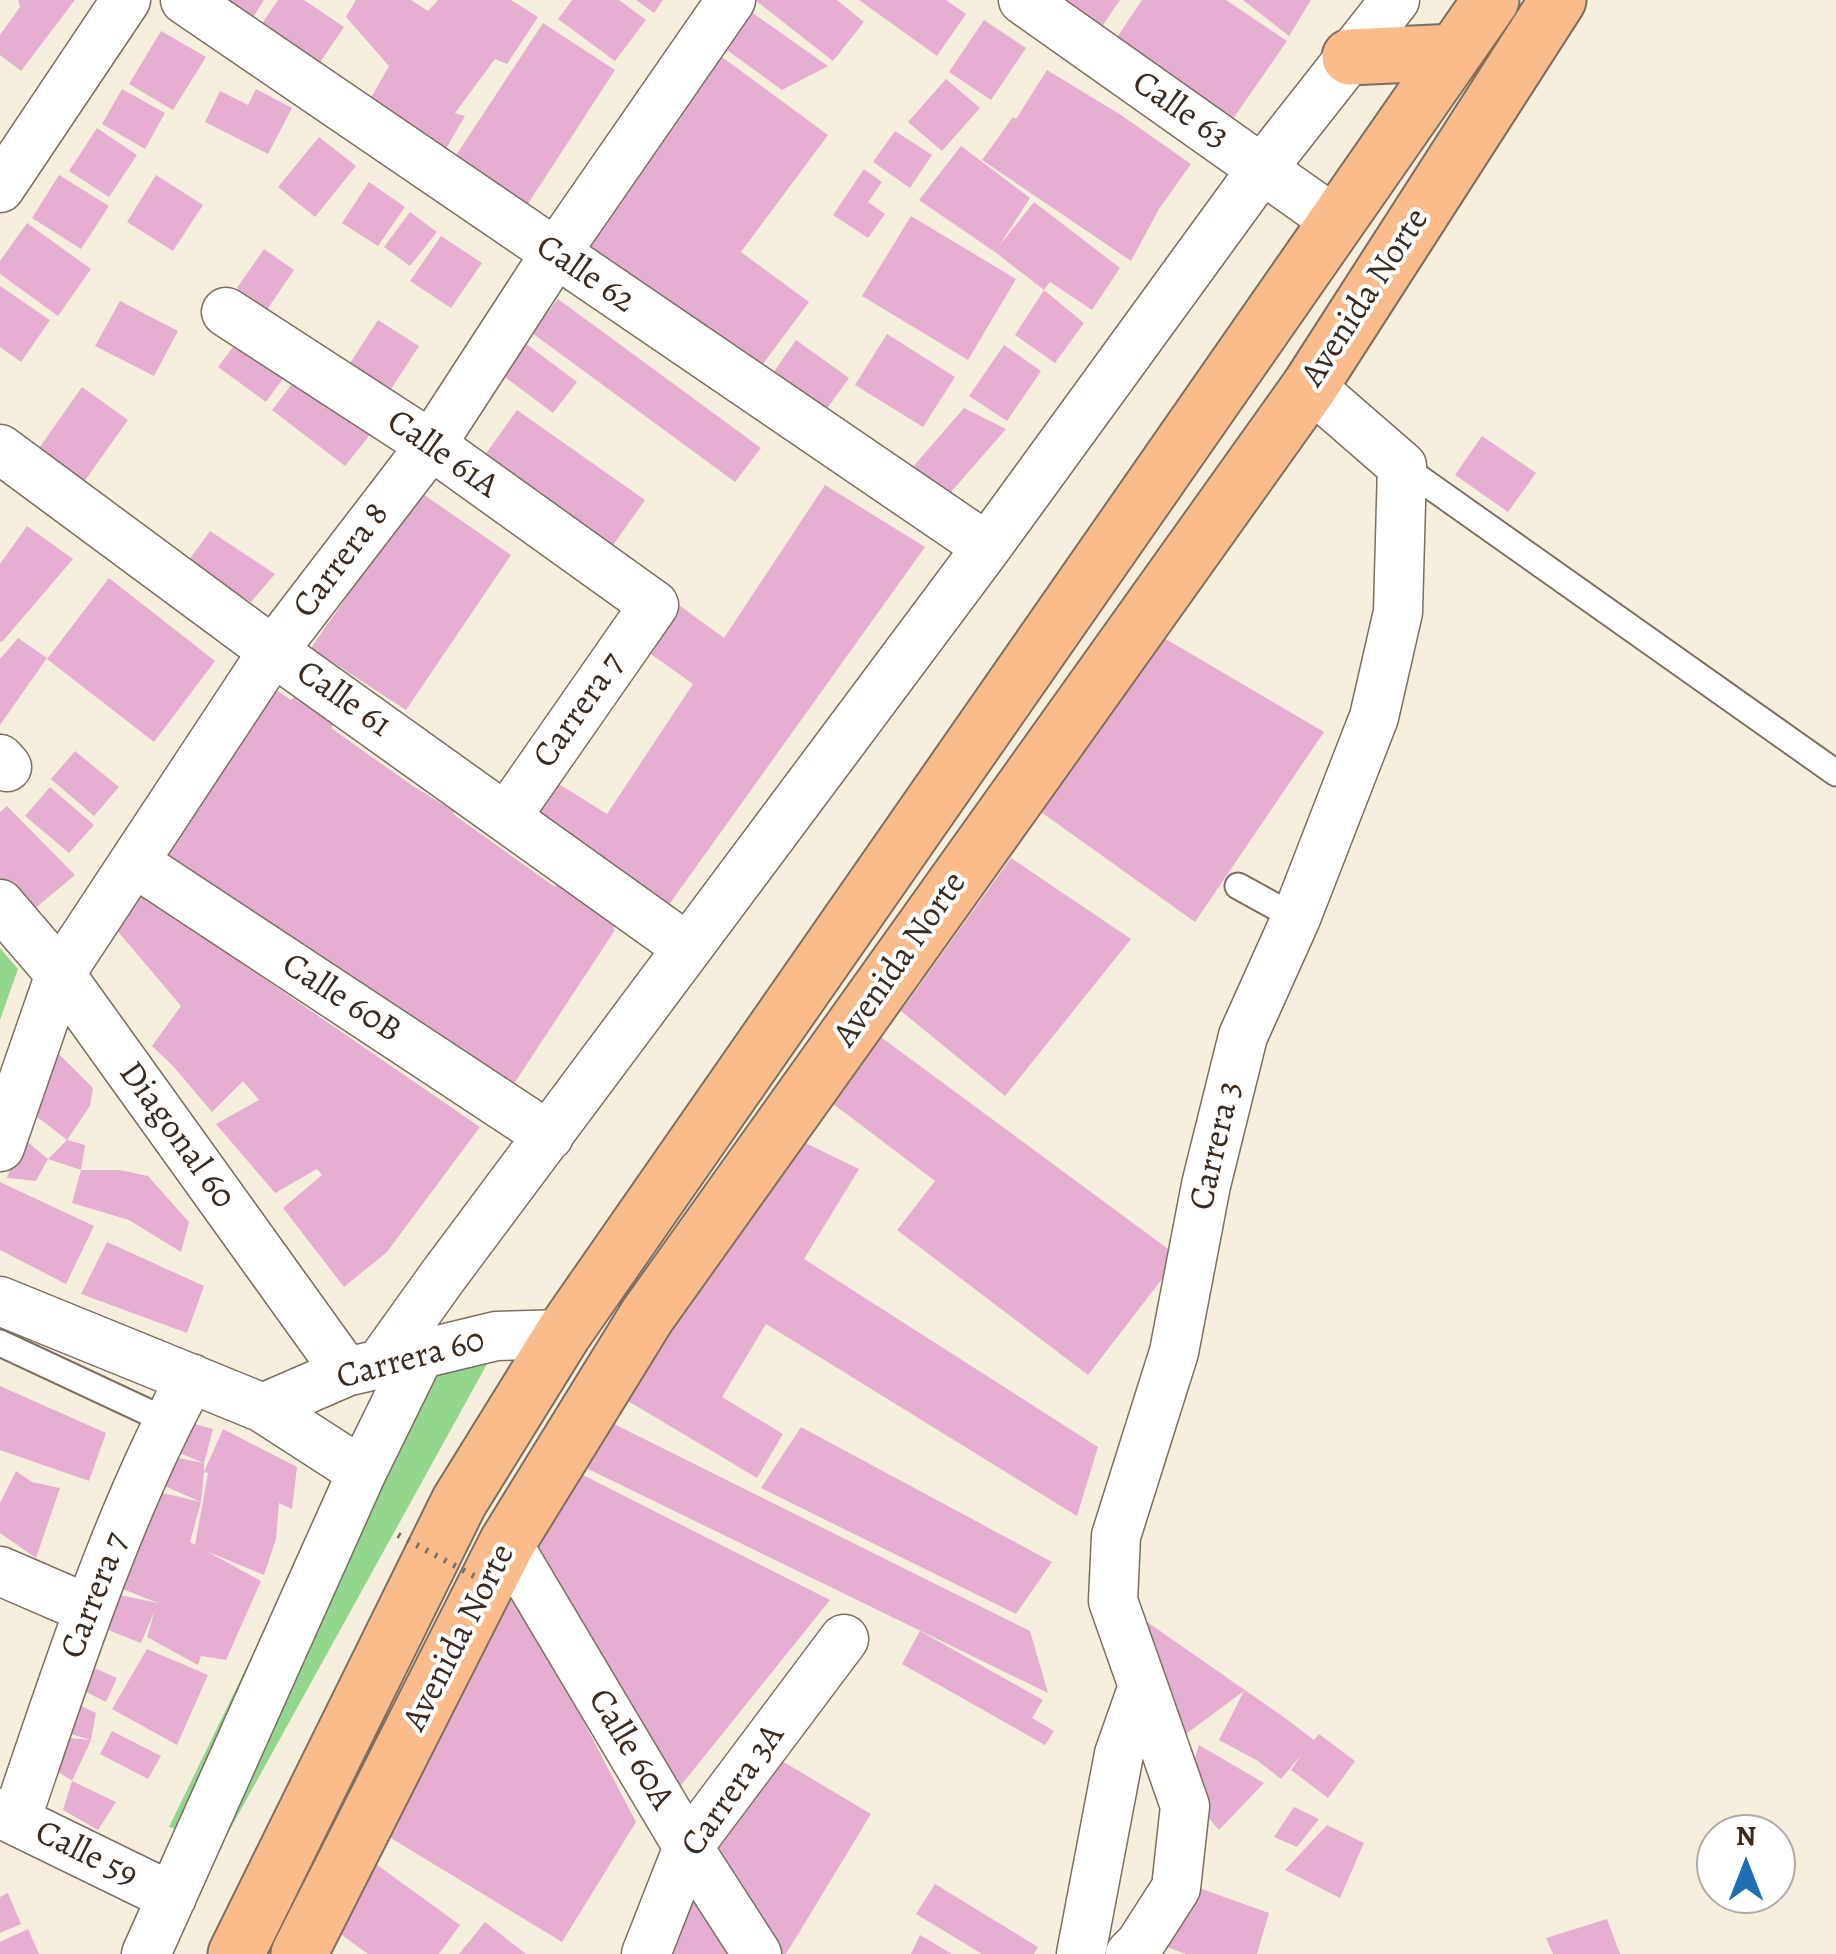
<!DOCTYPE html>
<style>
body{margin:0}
#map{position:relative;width:1836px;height:1954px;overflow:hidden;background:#f6efde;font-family:Alegreya,serif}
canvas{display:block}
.north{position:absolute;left:1696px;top:1814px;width:100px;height:100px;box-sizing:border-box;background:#fff;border:2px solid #b1aaa5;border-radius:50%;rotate:0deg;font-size:28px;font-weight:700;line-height:40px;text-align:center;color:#3b2a1e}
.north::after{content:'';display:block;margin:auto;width:35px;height:45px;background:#1f6fb2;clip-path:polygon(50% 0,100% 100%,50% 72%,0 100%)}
</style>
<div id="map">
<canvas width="1836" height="1954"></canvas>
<div class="north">N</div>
</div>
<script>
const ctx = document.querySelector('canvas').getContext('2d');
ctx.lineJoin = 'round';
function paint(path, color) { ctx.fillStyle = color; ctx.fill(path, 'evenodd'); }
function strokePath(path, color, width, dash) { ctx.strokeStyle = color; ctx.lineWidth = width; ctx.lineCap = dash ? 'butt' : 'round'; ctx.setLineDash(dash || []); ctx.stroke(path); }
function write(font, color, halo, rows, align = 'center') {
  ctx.font = font + ' Alegreya,serif'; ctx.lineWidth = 8; ctx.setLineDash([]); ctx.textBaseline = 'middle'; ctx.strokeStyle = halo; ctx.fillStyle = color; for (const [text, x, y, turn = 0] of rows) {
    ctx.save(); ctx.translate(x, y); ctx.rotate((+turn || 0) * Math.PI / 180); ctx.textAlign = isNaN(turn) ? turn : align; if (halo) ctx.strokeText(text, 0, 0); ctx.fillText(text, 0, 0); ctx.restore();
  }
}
paint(new Path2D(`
 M 0,948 L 18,969 L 0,1020 Z
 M 497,1346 L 223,1842 L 169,1827 L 391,1369 Z`), '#93d78f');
paint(new Path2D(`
 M 18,0 L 75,0 L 21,71 L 0,55 L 0,35 L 20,7 Z
 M 213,0 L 264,0 L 247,27 Z
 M 278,0 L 304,0 L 344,27 L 310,77 L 252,38 Z
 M 356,0 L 411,0 L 428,11 L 438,0 L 511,0 L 538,17 L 507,64 L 495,59 L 455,113 L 465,116 L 437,164 L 361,115 L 389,66 L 346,17 Z
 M 572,0 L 619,0 L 646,20 L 615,61 L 558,19 Z
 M 636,0 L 663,0 L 654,13 Z
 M 755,0 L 837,0 L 864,22 L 833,61 Z
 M 859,0 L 946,0 L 966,14 L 937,56 Z
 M 1053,0 L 1120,0 L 1092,41 Z
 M 1142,0 L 1226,0 L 1287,41 L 1226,129 L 1109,49 Z
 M 1243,0 L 1311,0 L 1289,36 Z
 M 747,9 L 828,66 L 782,90 L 720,45 Z
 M 984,20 L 1026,48 L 991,100 L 949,72 Z
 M 543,23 L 615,70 L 520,216 L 447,169 Z
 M 161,31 L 206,57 L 173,110 L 129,84 Z
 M 722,57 L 828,135 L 741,252 L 809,302 L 757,372 L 583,244 Z
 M 1047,70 L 1121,115 L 1191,164 L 1159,209 L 1131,261 L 982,160 L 1013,117 L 1016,119 Z
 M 946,79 L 980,108 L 942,151 L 908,122 Z
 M 122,89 L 165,113 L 145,149 L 102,124 Z
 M 256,89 L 292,108 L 268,154 L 205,122 L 220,91 L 248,105 Z
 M 97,128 L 137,155 L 109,197 L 69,171 Z
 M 895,131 L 932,155 L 910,188 L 873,162 Z
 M 319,137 L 356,166 L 315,217 L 278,187 Z
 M 961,146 L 1030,198 L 999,246 L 1034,202 L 1120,268 L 1092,310 L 1050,282 L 1044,290 L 995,252 L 919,200 Z
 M 864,169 L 882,182 L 868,202 L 885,214 L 868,238 L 833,215 Z
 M 59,175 L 109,206 L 81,249 L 32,218 Z
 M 156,175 L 203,205 L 173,251 L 127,222 Z
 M 369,182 L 405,207 L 378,246 L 342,223 Z
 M 410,212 L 437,232 L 410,266 L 384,247 Z
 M 911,216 L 1016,279 L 968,360 L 862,296 Z
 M 27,223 L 91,269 L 58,316 L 0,274 L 0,261 Z
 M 441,236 L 482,263 L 451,308 L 410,281 Z
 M 264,249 L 294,270 L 262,317 L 237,288 Z
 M 0,286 L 50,320 L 21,362 L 0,347 Z
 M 1044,290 L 1084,323 L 1055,363 L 1015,335 Z
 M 558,299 L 761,448 L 735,482 L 532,333 Z
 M 120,301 L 178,331 L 154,376 L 95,346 Z
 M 378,320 L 419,346 L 384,400 L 343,374 Z
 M 887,334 L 955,377 L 923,427 L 855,385 Z
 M 239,339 L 287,373 L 266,402 L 218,367 Z
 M 796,340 L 849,378 L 816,424 L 763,387 Z
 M 525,343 L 577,382 L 553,413 L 501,374 Z
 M 1004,345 L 1041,371 L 1007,421 L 969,396 Z
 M 299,375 L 373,431 L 345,466 L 272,410 Z
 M 82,387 L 128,420 L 76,493 L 30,461 Z
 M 964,408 L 1006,429 L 938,507 L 904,477 Z
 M 517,410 L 645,500 L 606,555 L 477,466 Z
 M 1482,436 L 1536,473 L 1508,512 L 1455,475 Z
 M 825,485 L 925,547 L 668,906 L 523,799 L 543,774 L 607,814 L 693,684 L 634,642 L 668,597 L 724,638 Z
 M 420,492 L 511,555 L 406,710 L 311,648 Z
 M 27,526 L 73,559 L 2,642 L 0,641 L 0,564 Z
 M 210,531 L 275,574 L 251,602 L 186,564 Z
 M 109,578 L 215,661 L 154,742 L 47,659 Z
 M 1159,635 L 1324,732 L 1195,922 L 1034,807 Z
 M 18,638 L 47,658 L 0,725 L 0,659 Z
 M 258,677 L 291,700 L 294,697 L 334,724 L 331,728 L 413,786 L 455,812 L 453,814 L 555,887 L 557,884 L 617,924 L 613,928 L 615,930 L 502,1102 L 145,864 Z
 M 75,751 L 119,787 L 94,816 L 51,779 Z
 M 50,787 L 94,825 L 69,853 L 25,816 Z
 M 7,806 L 75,875 L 27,915 L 0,889 L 0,812 Z
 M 1011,858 L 1131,939 L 1005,1096 L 901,1011 Z
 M 132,888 L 480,1127 L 387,1252 L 344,1287 L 283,1208 L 322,1175 L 317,1169 L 275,1193 L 216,1124 L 259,1100 L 243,1081 L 212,1112 L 173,1066 L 152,1046 L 181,1006 L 109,921 Z
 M 870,1029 L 1179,1257 L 1088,1375 L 897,1230 L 935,1181 L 824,1097 Z
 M 47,1048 L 60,1055 L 93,1088 L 90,1106 L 67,1140 L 85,1145 L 81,1170 L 48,1159 L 67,1140 L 18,1102 Z
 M 791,1136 L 859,1169 L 804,1259 L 1098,1447 L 1077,1516 L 766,1324 L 722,1397 L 783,1434 L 757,1478 L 618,1395 Z
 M 22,1137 L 48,1159 L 36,1181 L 7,1178 Z
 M 81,1170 L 120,1170 L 148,1176 L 189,1222 L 181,1252 L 129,1220 L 72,1203 Z
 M 0,1182 L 94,1226 L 66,1284 L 0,1250 Z
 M 107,1242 L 204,1286 L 187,1333 L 81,1294 Z
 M 0,1386 L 106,1433 L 89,1481 L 0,1450 Z
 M 176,1419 L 213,1429 L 204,1463 L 164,1447 Z
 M 604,1419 L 1030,1631 L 1048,1693 L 582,1466 Z
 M 801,1427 L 1052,1562 L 1016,1614 L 761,1488 Z
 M 223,1429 L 297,1467 L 292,1509 L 279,1503 L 276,1539 L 264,1575 L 206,1551 L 261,1581 L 226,1660 L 201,1656 L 198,1665 L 147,1637 L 155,1610 L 141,1643 L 93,1624 L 100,1591 L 158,1603 L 105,1582 L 146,1489 L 201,1502 L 190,1542 L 195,1545 L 208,1473 L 204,1472 L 201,1502 L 155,1482 L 162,1455 L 204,1463 L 204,1472 Z
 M 571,1469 L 830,1600 L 674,1794 L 568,1635 L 529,1528 Z
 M 16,1471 L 32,1482 L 60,1488 L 36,1558 L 0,1533 L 0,1503 Z
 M 516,1592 L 636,1822 L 562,1942 L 371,1826 Z
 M 1140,1617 L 1285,1718 L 1314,1740 L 1319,1734 L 1355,1761 L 1328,1798 L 1291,1770 L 1302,1754 L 1281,1779 L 1258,1761 L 1219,1740 L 1244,1691 L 1182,1737 Z
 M 920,1631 L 1043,1700 L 1032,1718 L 1054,1731 L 1045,1745 L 902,1664 Z
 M 147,1649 L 208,1675 L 177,1745 L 112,1709 Z
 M 81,1662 L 117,1678 L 106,1702 L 70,1684 Z
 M 64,1698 L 96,1713 L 91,1740 L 54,1729 Z
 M 112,1731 L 161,1756 L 148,1779 L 100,1754 Z
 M 50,1736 L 91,1740 L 72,1781 L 45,1763 Z
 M 1199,1745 L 1264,1783 L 1219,1830 L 1185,1790 Z
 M 767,1752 L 871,1814 L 786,1954 L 768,1954 L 713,1851 Z
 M 72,1781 L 116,1802 L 98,1830 L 63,1810 Z
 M 1294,1807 L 1319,1819 L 1297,1847 L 1274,1837 Z
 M 1327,1825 L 1364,1843 L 1340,1898 L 1285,1870 Z
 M 369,1859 L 460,1925 L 439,1954 L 368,1954 L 324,1922 Z
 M 935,1884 L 1038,1947 L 1034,1954 L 982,1954 L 916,1914 Z
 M 1188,1884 L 1269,1913 L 1257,1954 L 1186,1954 L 1156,1943 Z
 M 8,1893 L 21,1924 L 0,1933 L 0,1897 Z
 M 690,1897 L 708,1908 L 728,1954 L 661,1954 Z
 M 1607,1919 L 1620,1954 L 1553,1954 L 1546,1938 Z
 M 485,1922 L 526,1954 L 459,1954 Z
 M 28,1929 L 39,1954 L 0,1954 L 0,1942 Z
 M 920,1935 L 952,1954 L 911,1954 Z`), '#e6afd1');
const service = new Path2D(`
 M 1402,466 L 1836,773
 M 1238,886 L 1296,918
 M 0,1343 L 167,1421`);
const minor = new Path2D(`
 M 185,0 L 987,547
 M 1023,0 L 1337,222
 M 0,188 L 126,0
 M 226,312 L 431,445 L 654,605 L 507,816
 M 0,449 L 273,651 L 688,948
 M 0,759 L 7,767
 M 134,862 L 549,1136
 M 0,904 L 60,974 L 346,1372
 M 0,1147 L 60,974 L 273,651 L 431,445 L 555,254 L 731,0
 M 0,1301 L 263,1408 L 346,1372 L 380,1364 L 496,1336 L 563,1334
 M 380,1364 L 443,1276 L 987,547 L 1262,169 L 1395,0
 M 263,1408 L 362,1472
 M 507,1543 L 688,1847 L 757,1954
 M 0,1571 L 88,1609
 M 0,1813 L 172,1897
 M 16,1820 C 67,1671 116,1516 191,1378
 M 146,1954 L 362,1472 L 419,1356
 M 646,1954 L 688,1847 L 844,1639
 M 1081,1954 L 1119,1754 L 1143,1686 L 1113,1601 L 1116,1536 L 1174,1352 L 1206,1185 L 1243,1036 L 1296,918 L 1374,717 L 1398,612 L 1402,466 L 1310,386
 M 1130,1954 L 1140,1944 L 1176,1888 L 1185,1806 L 1143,1686`);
const primary = new Path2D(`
 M 1350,57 L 1455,52
 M 236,1954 L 459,1502 L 563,1334 L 1491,0
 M 299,1954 L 507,1543 L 647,1316 L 1310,386 L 1558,0`);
strokePath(service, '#7c6f61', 29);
strokePath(minor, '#7c6f61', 51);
strokePath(primary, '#7c6f61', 59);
strokePath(service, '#fff', 25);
strokePath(minor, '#fff', 48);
strokePath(primary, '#fabc8b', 55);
strokePath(new Path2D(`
 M 398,1535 L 496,1588`), '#7c6f61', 6, [2.5, 8]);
write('35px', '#3b2a1e', '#fff', [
 ["Calle 63",1180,111,35],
 ["Calle 62",585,275,34],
 ["Avenida Norte",1366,298,-57],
 ["Calle 61A",442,455,35],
 ["Carrera 8",342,561,-53],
 ["Calle 61",343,700,35],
 ["Carrera 7",580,711,-55],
 ["Avenida Norte",901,960,-55],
 ["Calle 60B",341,999,33],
 ["Diagonal 60",176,1136,54],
 ["Carrera 3",1217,1146,-77],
 ["Carrera 60",411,1360,-15],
 ["Carrera 7",96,1596,-69],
 ["Avenida Norte",460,1638,-63],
 ["Calle 60A",630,1750,59],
 ["Carrera 3A",734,1791,-55],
 ["Calle 59",86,1855,26]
]);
</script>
